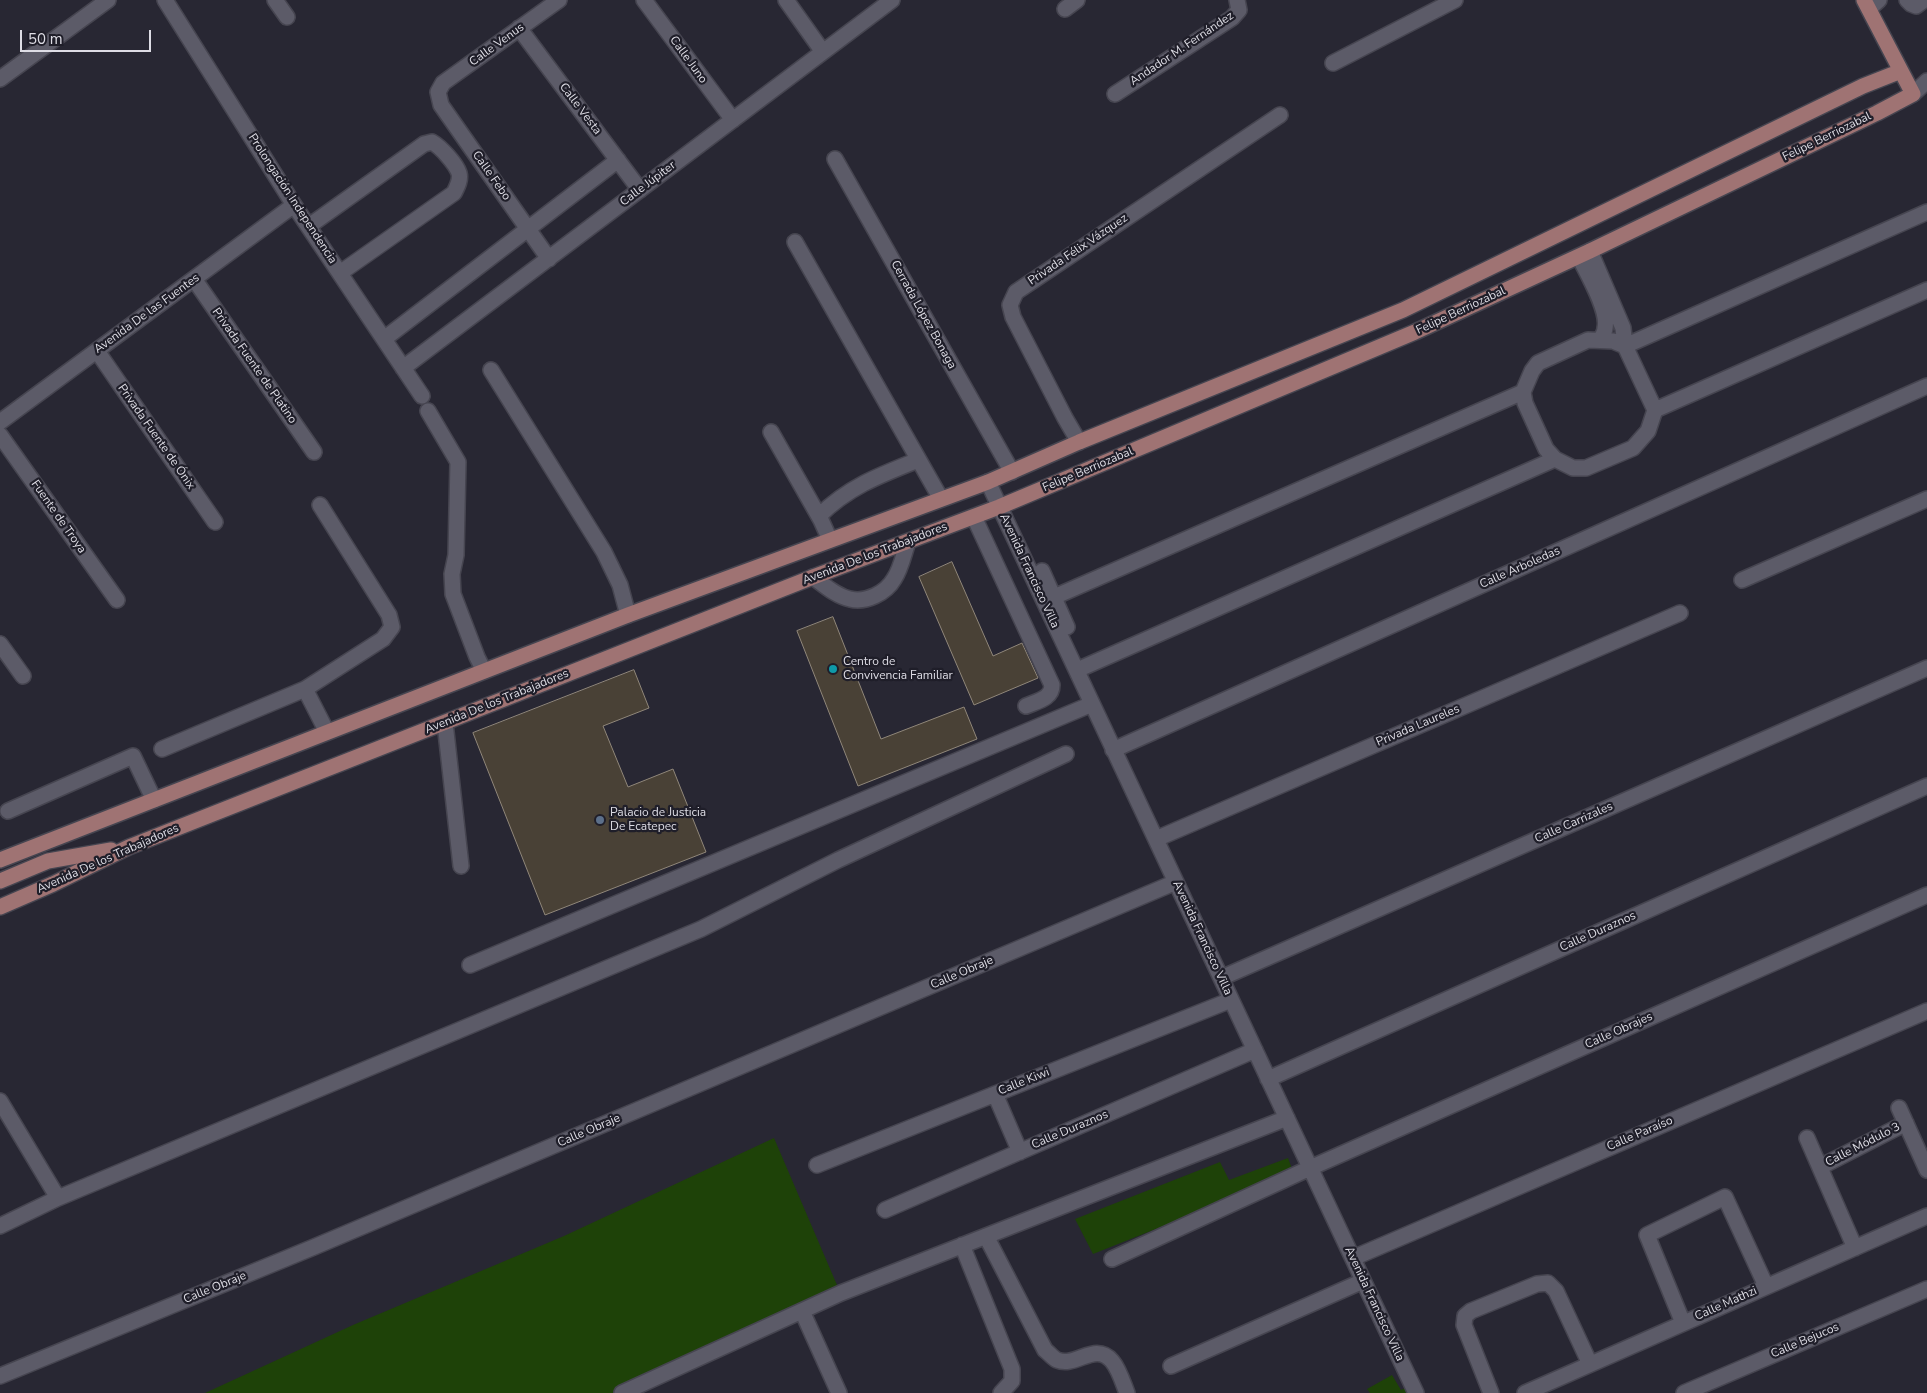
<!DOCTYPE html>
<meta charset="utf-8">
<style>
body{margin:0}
#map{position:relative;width:1927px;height:1393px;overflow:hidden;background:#282733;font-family:"Nunito Sans",sans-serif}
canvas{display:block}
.scale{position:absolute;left:20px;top:30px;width:131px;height:22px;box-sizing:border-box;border:2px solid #dedde5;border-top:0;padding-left:6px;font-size:15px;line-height:18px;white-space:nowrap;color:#dedde5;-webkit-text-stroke:4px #1f1e29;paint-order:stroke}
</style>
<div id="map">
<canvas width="1927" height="1393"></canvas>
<div class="scale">50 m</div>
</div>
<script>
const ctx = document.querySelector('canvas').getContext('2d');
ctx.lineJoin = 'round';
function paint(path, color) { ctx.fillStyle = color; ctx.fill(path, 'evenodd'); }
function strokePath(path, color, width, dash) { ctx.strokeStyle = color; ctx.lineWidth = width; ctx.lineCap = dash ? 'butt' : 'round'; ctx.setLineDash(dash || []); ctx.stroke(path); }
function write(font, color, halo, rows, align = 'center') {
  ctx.font = font + ' "Nunito Sans",sans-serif'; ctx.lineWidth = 4.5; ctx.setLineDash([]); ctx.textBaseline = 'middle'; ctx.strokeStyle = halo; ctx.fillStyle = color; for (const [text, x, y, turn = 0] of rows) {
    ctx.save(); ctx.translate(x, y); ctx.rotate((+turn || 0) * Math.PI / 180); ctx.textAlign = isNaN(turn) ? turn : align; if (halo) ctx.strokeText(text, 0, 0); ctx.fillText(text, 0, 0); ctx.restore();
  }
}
paint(new Path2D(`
 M 774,1138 L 843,1299 L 631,1393 L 205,1393 L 353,1325 L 564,1236 Z
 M 1288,1158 L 1294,1174 L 1093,1254 L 1075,1219 L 1220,1162 L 1229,1180 Z
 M 1392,1375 L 1401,1390 L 1413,1384 L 1417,1393 L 1370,1393 L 1367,1389 Z`), '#1e4208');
const building = new Path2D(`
 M 952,562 L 993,656 L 1022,643 L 1038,678 L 974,705 L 919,577 Z
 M 833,617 L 881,739 L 964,707 L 977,739 L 858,786 L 797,631 Z
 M 634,670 L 649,708 L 603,726 L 628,787 L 673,769 L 706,852 L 545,915 L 473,733 Z`);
paint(building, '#494136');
strokePath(building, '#90877a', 1);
const minor = new Path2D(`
 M 165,0 L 294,205 L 422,396
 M 275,0 L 287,17
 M 644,0 L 733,120
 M 786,0 L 823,52
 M 1907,0 L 1911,4 L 1916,6 L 1924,0
 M 1065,9 L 1077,0
 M 1869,9 L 1879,0
 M 519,28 L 640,190
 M 1333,63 L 1455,0
 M 0,79 L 108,0
 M 1115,94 L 1232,18 L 1239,10 L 1237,0
 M 1913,94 L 1927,81
 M 835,159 L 1012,472
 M 309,226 L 424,144 L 432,142 C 441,147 456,164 459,173 C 461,180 457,187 454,193 L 340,273
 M 795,242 L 941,499
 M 1590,251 L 1623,328 L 1625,346 L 1655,410 L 1648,431 L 1633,448 L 1586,468 L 1573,468 L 1555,459 L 1546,449 L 1525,403 L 1523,392 L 1532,371 L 1538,363 L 1588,340 L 1613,341 L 1625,346 L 1927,212
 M 1579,257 C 1587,273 1609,310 1605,328 C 1605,331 1603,335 1601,339
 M 549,259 L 441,105 L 438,92 L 443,83 L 559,0
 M 194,279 L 314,452
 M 384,339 L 618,160
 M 97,351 L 215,522
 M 403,368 L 892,0
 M 491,370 L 604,552 L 620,585 L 628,615
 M 1655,410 L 1927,290
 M 428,411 L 458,462 L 456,555 L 452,574 L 453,594 L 477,657 L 484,671
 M 0,422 L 294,205
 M 771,432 L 821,520 L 830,540
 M 0,435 L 117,600
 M 1079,442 L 1065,418 L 1013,317 L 1010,305 L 1016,292 L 1280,115
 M 988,482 L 1416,1393
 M 819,516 C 848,487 880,475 918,460
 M 974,517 L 1052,685 C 1052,699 1037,701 1026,706
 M 1042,571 L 1067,627
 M 813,577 C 824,585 836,596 850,599 C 866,603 886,593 894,579 C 901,569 904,553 908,542
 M 1742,580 L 1927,499
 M 1054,597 L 1523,392
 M 0,644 L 23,676
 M 1084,667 L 1555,459
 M 305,689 L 327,732
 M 445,723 L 461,866
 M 162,749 L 305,689 L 383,639 L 392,627 L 389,615 L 320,505
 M 1113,750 L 1927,386
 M 8,811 L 133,756 L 154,800
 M 1156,839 L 1680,613
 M 470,965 L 1092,704
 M 1221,978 L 1927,668
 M 1268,1079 L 1927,786
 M 995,1094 L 1020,1152
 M 0,1101 L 58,1198 L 701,929 L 838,860 L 1066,754
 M 1899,1108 L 1927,1170
 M 1807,1138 L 1855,1248
 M 817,1165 L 1231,1000
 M 1820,1167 L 1906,1123
 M 885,1210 L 1255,1050
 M 0,1226 L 58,1198
 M 986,1236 L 1045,1350 C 1049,1353 1053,1358 1057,1360 C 1076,1368 1095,1341 1112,1361 C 1119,1369 1123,1383 1127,1393
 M 962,1245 L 1012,1369 L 1012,1381 L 1001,1393
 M 1353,1258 L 1927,1011
 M 1112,1259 L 1310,1168 L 1927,895
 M 802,1311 L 839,1393
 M 1683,1323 L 1647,1235 L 1725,1197 L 1766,1286
 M 1171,1366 L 1363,1281
 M 0,1376 L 314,1247 L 1176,882
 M 622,1393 L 841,1293 L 1287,1118
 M 1491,1393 L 1464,1325 L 1465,1316 L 1471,1311 L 1537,1284 L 1548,1283 L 1556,1291 L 1590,1364
 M 1525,1393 L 1927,1216
 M 1684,1393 L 1927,1289`);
const major = new Path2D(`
 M 0,860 L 628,615 L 988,482 L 1079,442 L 1403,310 L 1863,86 L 1901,71
 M 0,881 L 48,861 L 111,850
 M 0,907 L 53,884 L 129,847 L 813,577 L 999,507 L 1415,332 L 1590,251 L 1877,113 L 1913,94 L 1864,0`);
strokePath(minor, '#464550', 18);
strokePath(major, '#464550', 18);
strokePath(minor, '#5c5b68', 15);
strokePath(major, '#9f7373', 15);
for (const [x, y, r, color] of [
 [833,669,5,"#0f9aa8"],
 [600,820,5,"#5c6f8a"]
]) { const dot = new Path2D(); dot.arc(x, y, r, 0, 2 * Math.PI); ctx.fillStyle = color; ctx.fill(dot); strokePath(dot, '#1f1e29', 2); }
write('12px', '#dedde5', '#1f1e29', [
 ["Calle Venus",497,45,-36],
 ["Andador M. Fernández",1182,49,-34],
 ["Calle Juno",688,60,54],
 ["Calle Vesta",580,109,53],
 ["Felipe Berriozabal",1827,137,-26],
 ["Calle Febo",491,176,55],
 ["Calle Júpiter",648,184,-37],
 ["Prolongación Independencia",292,199,57],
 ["Privada Félix Vázquez",1078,250,-34],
 ["Felipe Berriozabal",1461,311,-25],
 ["Avenida De las Fuentes",147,314,-36],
 ["Cerrada López Bonaga",923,315,61],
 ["Privada Fuente de Platino",254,366,55],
 ["Privada Fuente de Ónix",156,437,55],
 ["Felipe Berriozabal",1088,470,-23],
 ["Fuente de Troya",58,517,55],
 ["Avenida De los Trabajadores",875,554,-21],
 ["Calle Arboledas",1520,568,-24],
 ["Avenida Francisco Villa",1029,571,65],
 ["Avenida De los Trabajadores",497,702,-22],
 ["Privada Laureles",1418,726,-23],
 ["Calle Carrizales",1574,823,-24],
 ["Avenida De los Trabajadores",108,859,-24],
 ["Calle Duraznos",1598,932,-24],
 ["Avenida Francisco Villa",1202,938,65],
 ["Calle Obraje",962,973,-23],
 ["Calle Obrajes",1619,1031,-24],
 ["Calle Kiwi",1024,1082,-22],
 ["Calle Duraznos",1070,1130,-23],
 ["Calle Obraje",589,1131,-23],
 ["Calle Paraíso",1640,1134,-23],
 ["Calle Módulo 3",1863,1145,-27],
 ["Calle Obraje",215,1288,-22],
 ["Avenida Francisco Villa",1374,1304,65],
 ["Calle Mathzi",1726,1304,-24],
 ["Calle Bejucos",1805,1341,-23]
]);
write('12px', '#dedde5', '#1f1e29', [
 ["Centro de",843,662],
 ["Convivencia Familiar",843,676],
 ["Palacio de Justicia",610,813],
 ["De Ecatepec",610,827]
], 'left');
</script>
